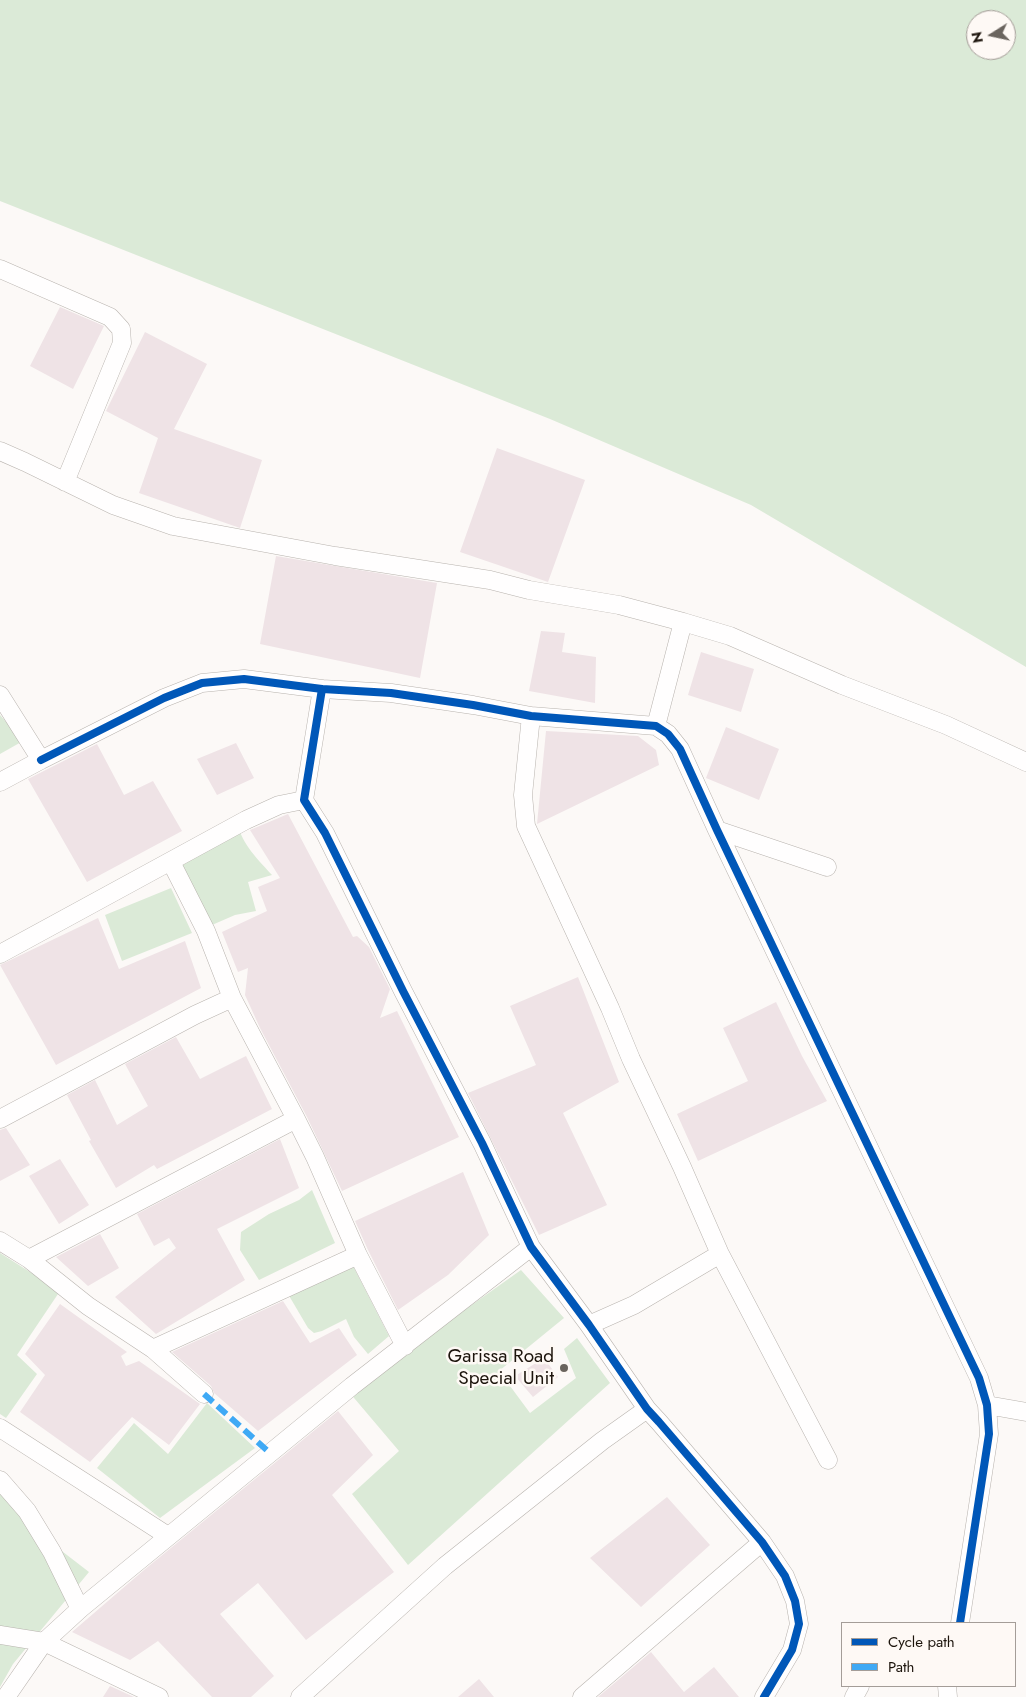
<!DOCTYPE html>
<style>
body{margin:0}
#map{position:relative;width:1026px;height:1697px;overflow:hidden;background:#fcf9f7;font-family:Jost,sans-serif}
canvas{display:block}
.legend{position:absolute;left:841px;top:1622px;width:175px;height:65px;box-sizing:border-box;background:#fef9f5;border:1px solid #a49d98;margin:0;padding:6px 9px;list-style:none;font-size:15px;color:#1c140c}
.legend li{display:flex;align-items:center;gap:10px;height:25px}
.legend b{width:25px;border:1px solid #a49d98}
.north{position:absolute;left:966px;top:10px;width:50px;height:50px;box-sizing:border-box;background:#fef9f5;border:1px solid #a49d98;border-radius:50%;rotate:260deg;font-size:14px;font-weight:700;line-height:20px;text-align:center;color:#1c140c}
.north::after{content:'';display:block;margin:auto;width:18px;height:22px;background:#6a645e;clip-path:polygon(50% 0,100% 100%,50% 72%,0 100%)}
</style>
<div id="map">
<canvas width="1026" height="1697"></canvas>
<ul class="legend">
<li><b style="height:6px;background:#0057b8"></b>Cycle path</li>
<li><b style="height:6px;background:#3fa9f5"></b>Path</li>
</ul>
<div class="north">N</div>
</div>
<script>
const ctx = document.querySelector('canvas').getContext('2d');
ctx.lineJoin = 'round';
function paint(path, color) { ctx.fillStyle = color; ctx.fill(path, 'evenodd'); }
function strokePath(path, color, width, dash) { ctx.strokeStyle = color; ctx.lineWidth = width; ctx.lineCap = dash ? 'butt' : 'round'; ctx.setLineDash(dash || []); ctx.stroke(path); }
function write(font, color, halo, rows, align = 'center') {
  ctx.font = font + ' Jost,sans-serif'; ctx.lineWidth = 5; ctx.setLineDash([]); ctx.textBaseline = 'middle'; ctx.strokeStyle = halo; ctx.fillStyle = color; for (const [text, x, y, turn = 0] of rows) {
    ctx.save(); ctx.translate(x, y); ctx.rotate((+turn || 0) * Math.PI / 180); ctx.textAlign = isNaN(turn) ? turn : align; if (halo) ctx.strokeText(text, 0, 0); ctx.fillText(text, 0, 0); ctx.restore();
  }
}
paint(new Path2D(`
 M 0,0 L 1026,0 L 1026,667 L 751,505 L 550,419 L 0,201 ZM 976,20 L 1006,20 L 1006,50 L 976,50 Z
 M 0,715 L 23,741 L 0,754 Z
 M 235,817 C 242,844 253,854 272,875 L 248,882 L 256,911 L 235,915 L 212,925 L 174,858 Z
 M 171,888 L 192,933 L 122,961 L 105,915 Z
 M 312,1190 L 335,1243 L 259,1280 L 240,1250 L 241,1232 L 269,1214 L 299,1200 Z
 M 0,1253 L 60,1291 L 17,1355 L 37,1374 L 6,1418 L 0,1414 Z
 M 348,1256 L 389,1336 L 368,1354 L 354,1337 L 346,1319 L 322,1331 L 314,1333 L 308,1328 L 288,1294 Z
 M 521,1270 L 564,1318 L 499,1371 L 530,1413 L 576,1378 L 564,1349 L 577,1338 L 610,1383 L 408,1565 L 352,1494 L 399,1451 L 349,1392 Z
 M 207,1403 L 255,1448 L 160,1518 L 97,1468 L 134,1423 L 168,1454 Z
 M 0,1494 L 54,1545 L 89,1572 L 13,1664 L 0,1687 Z`), '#dbead7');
paint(new Path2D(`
 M 60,307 L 104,326 L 73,389 L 30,366 Z
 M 145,332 L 207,364 L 174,429 L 262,460 L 240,528 L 139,493 L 158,438 L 106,411 Z
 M 497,448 L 585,480 L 548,582 L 460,552 Z
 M 276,556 L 437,583 L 420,678 L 260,644 Z
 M 541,631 L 565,633 L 562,652 L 596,657 L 595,703 L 529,691 Z
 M 701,652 L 754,669 L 741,712 L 688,695 Z
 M 726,727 L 779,749 L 759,800 L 706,778 Z
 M 546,731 L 638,736 L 656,750 L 659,765 L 537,824 Z
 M 236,743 L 254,778 L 217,795 L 197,759 Z
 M 97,744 L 124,795 L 153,781 L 182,831 L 87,882 L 28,779 Z
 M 288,814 L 353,937 L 357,936 L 369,947 L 390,989 L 380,1018 L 397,1011 L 459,1137 L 342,1191 L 307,1117 L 260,1028 L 245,995 L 248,968 L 238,972 L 222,932 L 267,911 L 258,887 L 280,878 L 250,830 Z
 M 98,918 L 119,969 L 185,941 L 201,988 L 56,1065 L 0,965 Z
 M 578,977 L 619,1082 L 563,1113 L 607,1205 L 539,1235 L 468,1093 L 536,1065 L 510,1006 Z
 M 776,1002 L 802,1056 L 827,1101 L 698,1161 L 677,1114 L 748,1081 L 723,1028 Z
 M 176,1037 L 200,1079 L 246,1056 L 272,1109 L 157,1169 L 154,1165 L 116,1188 L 89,1141 L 91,1140 L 67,1095 L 95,1080 L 117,1125 L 148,1106 L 125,1064 Z
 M 6,1128 L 30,1165 L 0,1181 L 0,1130 Z
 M 280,1139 L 299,1188 L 217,1229 L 245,1280 L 156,1334 L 115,1297 L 176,1248 L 169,1238 L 154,1246 L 137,1214 Z
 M 60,1159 L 89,1205 L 59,1224 L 29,1176 Z
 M 463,1172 L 489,1235 L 448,1275 L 398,1310 L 368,1250 L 355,1221 Z
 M 100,1234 L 119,1268 L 88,1286 L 56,1257 Z
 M 283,1301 L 310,1343 L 339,1328 L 357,1355 L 258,1431 L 214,1393 L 211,1386 L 172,1352 Z
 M 60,1304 L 127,1352 L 121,1356 L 126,1366 L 139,1361 L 200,1404 L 169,1445 L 132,1417 L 90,1462 L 20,1412 L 45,1375 L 25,1354 Z
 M 544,1358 L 558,1377 L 533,1397 L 515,1376 Z
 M 338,1411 L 373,1455 L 332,1495 L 394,1572 L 306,1640 L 258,1583 L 220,1614 L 274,1676 L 251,1697 L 212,1697 L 158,1641 L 130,1660 L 72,1632 L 144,1570 Z
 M 667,1497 L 710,1545 L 641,1607 L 590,1558 Z
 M 651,1652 L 684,1692 L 714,1667 L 739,1697 L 598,1697 Z
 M 479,1679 L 494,1697 L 458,1697 Z
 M 110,1686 L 134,1697 L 103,1697 Z`), '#efe3e6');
const minor = new Path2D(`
 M 0,269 L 110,317 L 121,329 L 122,343 L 65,482
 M 0,451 L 25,462 L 113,505 L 173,526 L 335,556 L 490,580 L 529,590 L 619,605 L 683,622 L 730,636 L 842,685 L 946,725 L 1026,762
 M 322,689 L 304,800 L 325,833 L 403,991 L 482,1143 L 531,1247 L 589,1325 L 647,1409 L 659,1422 L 762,1542 L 785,1576 L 795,1601 L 799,1624 L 792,1650 L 764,1697
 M 0,695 L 41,760 L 0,782
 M 531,716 L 523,795 L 526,826 L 610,1008 L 631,1059 L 682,1167 L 720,1254 L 634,1305 L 589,1325
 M 656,726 L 683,622
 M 41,760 L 164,698 L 202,683 L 244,679 L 322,689 L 391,693 L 473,705 L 531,716 L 656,726 L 668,734 L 680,749 L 717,830 L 979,1378 L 987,1405 L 989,1434 L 960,1623
 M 717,830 L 827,867
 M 0,954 L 246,820 L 279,805 L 304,800
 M 232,998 L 296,1119
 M 0,1119 L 195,1015 L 232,998 L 206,931 L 171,862
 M 0,1241 L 29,1259 L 88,1306 L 153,1349 L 358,1255
 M 720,1254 L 828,1460
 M 29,1259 L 296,1119 L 315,1157 L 358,1255 L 405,1346
 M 153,1349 L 204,1394
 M 987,1405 L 1026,1412
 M 0,1428 L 168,1536
 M 0,1480 L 27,1511 L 52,1552 L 80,1609
 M 0,1635 L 44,1642 L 159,1697
 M 947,1686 L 948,1697
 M 6,1697 L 44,1642 L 80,1609 L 352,1386 L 531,1247
 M 300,1697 L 445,1566 L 602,1441 L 647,1409
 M 582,1697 L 762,1542
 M 854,1697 L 860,1686`);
strokePath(minor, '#b8b3ae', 19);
strokePath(minor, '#fffefe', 18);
strokePath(new Path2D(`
 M 204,1394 L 270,1453`), '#3fa9f5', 6, [12, 6]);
strokePath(new Path2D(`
 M 322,689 L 304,800 L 325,833 L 403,991 L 482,1143 L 531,1247 L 589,1325 L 647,1409 L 659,1422 L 762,1542 L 785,1576 L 795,1601 L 799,1624 L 792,1650 L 764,1697
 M 41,760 L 164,698 L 202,683 L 244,679 L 322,689 L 391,693 L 473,705 L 531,716 L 656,726 L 668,734 L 680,749 L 717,830 L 979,1378 L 987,1405 L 989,1434 L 960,1623`), '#0057b8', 8);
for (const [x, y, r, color] of [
 [564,1368,5,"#6a645e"]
]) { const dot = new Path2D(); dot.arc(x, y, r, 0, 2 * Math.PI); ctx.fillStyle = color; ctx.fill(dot); strokePath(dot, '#fef9f5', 2); }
write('19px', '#1c140c', '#fef9f5', [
 ["Garissa Road",554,1357],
 ["Special Unit",554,1379]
], 'right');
</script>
